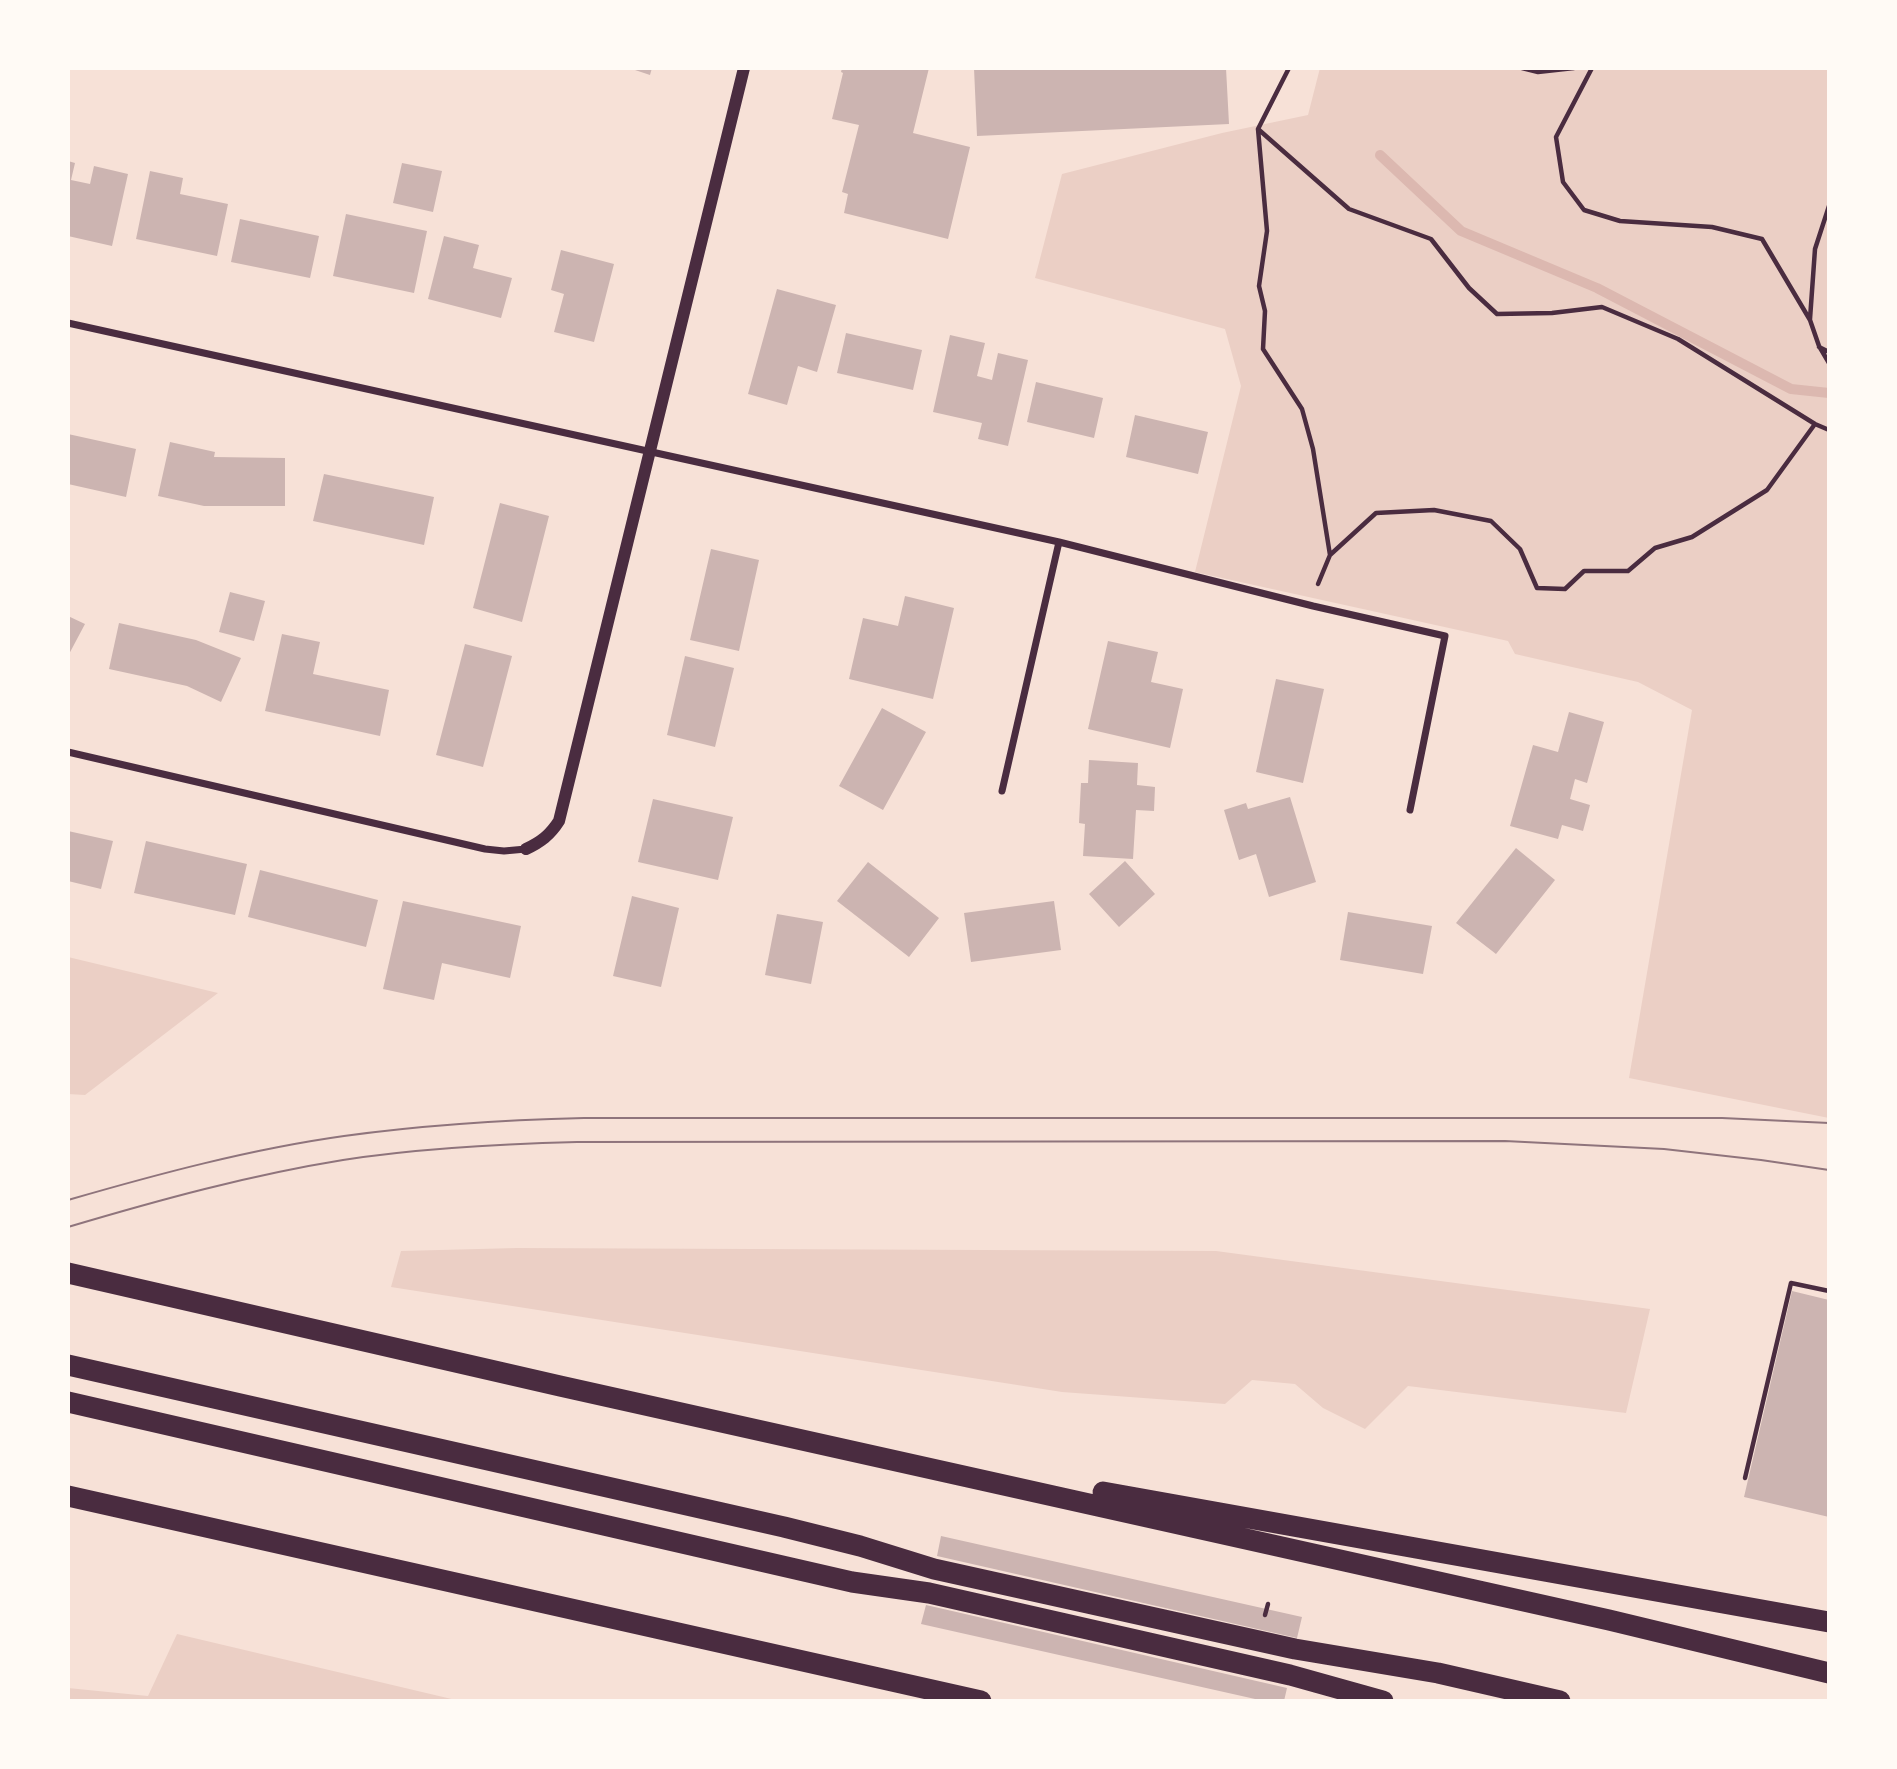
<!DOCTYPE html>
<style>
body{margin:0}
#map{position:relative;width:1897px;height:1769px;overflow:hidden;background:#f7e1d7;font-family:Inter,sans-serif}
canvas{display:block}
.frame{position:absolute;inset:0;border:70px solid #fffaf5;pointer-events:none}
</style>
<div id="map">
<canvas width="1897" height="1769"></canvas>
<div class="frame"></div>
</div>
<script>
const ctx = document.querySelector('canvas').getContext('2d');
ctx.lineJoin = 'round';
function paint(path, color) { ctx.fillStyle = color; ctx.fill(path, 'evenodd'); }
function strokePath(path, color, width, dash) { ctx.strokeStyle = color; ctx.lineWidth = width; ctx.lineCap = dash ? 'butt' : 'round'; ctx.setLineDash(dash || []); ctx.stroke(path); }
paint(new Path2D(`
 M 1320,68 L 1829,68 L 1829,1118 L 1629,1078 L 1692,710 L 1638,682 L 1515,654 L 1508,641 L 1195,572 L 1241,386 L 1225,329 L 1035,278 L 1062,174 L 1222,133 L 1308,115 Z
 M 68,957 L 218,993 L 85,1095 L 68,1094 Z
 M 517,1248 L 1216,1251 L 1650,1309 L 1626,1413 L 1408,1386 L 1365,1429 L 1323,1408 L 1295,1384 L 1252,1380 L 1225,1404 L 1062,1392 L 391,1287 L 401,1251 Z
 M 177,1634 L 460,1701 L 68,1701 L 68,1688 L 148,1696 Z`), '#ebcfc5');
strokePath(new Path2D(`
 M 1380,155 L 1461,231 L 1597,288 L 1791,389 L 1829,393`), '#dcb8b0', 10);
paint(new Path2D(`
 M 629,68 L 652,68 L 650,75 Z
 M 842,68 L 929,68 L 913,133 L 970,147 L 948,239 L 844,213 L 848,194 L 842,192 L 859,125 L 832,119 L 843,73 L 841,72 Z
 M 974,68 L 1226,68 L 1229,124 L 977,136 Z
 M 68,161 L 75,163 L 71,180 L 90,184 L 94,166 L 128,174 L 112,246 L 68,236 Z
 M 402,163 L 442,171 L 433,212 L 393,203 Z
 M 150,171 L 183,178 L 180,194 L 228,204 L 217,256 L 136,239 Z
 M 346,214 L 427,231 L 414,293 L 333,276 Z
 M 240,219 L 319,236 L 310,278 L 231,262 Z
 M 444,236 L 479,245 L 473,268 L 512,278 L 501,318 L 428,299 Z
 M 561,250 L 614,264 L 594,342 L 554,332 L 564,294 L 551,290 Z
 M 777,289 L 836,305 L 817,372 L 798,366 L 787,405 L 748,394 Z
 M 846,333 L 922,350 L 913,390 L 837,373 Z
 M 950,335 L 985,343 L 977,376 L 992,380 L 998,353 L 1028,360 L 1008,446 L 978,439 L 982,423 L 933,412 Z
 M 1036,382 L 1103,398 L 1094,438 L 1027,422 Z
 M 1135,415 L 1208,432 L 1198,474 L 1126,457 Z
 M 68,434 L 136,449 L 126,497 L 68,484 Z
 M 170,442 L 215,452 L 214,457 L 285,458 L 285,506 L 204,506 L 158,496 Z
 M 324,474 L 434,497 L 424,545 L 313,521 Z
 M 500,503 L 549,516 L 522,622 L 473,608 Z
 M 711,549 L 759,560 L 739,651 L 690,640 Z
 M 230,592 L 265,601 L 254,641 L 219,632 Z
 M 905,596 L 954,608 L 933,699 L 849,679 L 863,618 L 898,626 Z
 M 68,616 L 85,624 L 68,656 Z
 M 119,623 L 196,640 L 241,658 L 221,702 L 187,686 L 109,669 Z
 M 282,634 L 320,642 L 313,674 L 389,690 L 380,736 L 265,711 Z
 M 1108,641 L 1158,652 L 1151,682 L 1183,689 L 1170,748 L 1088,729 Z
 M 465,644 L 512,656 L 483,767 L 436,755 Z
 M 685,656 L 734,668 L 715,747 L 667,735 Z
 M 1276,679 L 1324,689 L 1303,783 L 1256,772 Z
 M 882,708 L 926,732 L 883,810 L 839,786 Z
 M 1569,712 L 1604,722 L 1587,783 L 1575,779 L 1570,799 L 1590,805 L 1583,831 L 1562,825 L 1558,839 L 1510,826 L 1533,745 L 1558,752 Z
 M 1089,760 L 1138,763 L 1137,785 L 1155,787 L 1154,811 L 1136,810 L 1133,859 L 1083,856 L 1085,824 L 1079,823 L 1081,783 L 1088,783 Z
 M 1290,797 L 1316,882 L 1269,897 L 1256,854 L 1239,860 L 1224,810 L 1246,803 L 1248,809 Z
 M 653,799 L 733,817 L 718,880 L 638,862 Z
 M 68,831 L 113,841 L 101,889 L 68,881 Z
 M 146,841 L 247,864 L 235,915 L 134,893 Z
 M 1516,848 L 1555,880 L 1496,954 L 1456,923 Z
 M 1125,861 L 1155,894 L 1119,927 L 1089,894 Z
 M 868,862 L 939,918 L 909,957 L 837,901 Z
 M 260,870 L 378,900 L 366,947 L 248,917 Z
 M 632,896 L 679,908 L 661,987 L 613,976 Z
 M 403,901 L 521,926 L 510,978 L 442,963 L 434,1000 L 383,989 Z
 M 1054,901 L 1061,950 L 971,962 L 964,913 Z
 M 1348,912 L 1432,926 L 1423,974 L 1340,960 Z
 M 777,914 L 823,922 L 811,984 L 765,975 Z
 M 1792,1291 L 1829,1300 L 1829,1517 L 1744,1497 Z
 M 941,1536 L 1302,1617 L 1297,1638 L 937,1556 Z
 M 926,1605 L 1287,1688 L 1284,1701 L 1264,1701 L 921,1624 Z`), '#ccb4b1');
strokePath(new Path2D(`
 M 1289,68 L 1258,129 L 1267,231 L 1259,286 L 1265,311 L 1263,349 L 1302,409 L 1313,449 L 1330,555 L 1318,584
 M 1522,68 L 1538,72 L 1574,68
 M 1592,68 L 1556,137 L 1563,182 L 1584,210 L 1620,221 L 1712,227 L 1762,239 L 1810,320 L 1819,346 L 1829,363
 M 1258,129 L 1349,209 L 1431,239 L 1469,288 L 1497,314 L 1552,313 L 1602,307 L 1678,339 L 1815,424 L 1829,430
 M 1810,319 L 1815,249 L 1829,206
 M 1819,347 L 1829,352
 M 1330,555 L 1376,513 L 1434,510 L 1491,521 L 1520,549 L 1537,588 L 1565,589 L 1584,571 L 1628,571 L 1655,548 L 1692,537 L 1767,490 L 1815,424
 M 1745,1478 L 1791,1283 L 1829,1291
 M 1265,1615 L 1268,1604`), '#4a2c40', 4.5);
strokePath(new Path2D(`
 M 68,323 L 1059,542 L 1313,606 L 1445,636 L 1410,810
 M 68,752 L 485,849 L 504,851 L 526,849
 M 1002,791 L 1059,542`), '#4a2c40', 7);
strokePath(new Path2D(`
 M 526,849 C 541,842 550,835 559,821 L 744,68`), '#4a2c40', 12);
strokePath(new Path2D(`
 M 68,1273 L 560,1386 L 1609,1620 L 1829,1673
 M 68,1365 L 784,1527 L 860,1546 L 934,1569 L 1295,1649 L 1438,1673 L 1560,1701
 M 68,1402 L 852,1582 L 929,1593 L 1290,1675 L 1383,1701
 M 1103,1492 L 1829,1622
 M 68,1496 L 981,1701`), '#4a2c40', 21);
strokePath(new Path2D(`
 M 68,1200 C 158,1174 251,1149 344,1136 C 424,1125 503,1120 584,1118 L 1722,1118 L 1829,1123
 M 68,1227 C 159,1200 250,1175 343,1160 C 420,1148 498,1144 577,1142 L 1505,1141 L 1664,1149 L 1761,1160 L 1829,1170`), '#8f747c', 2);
</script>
